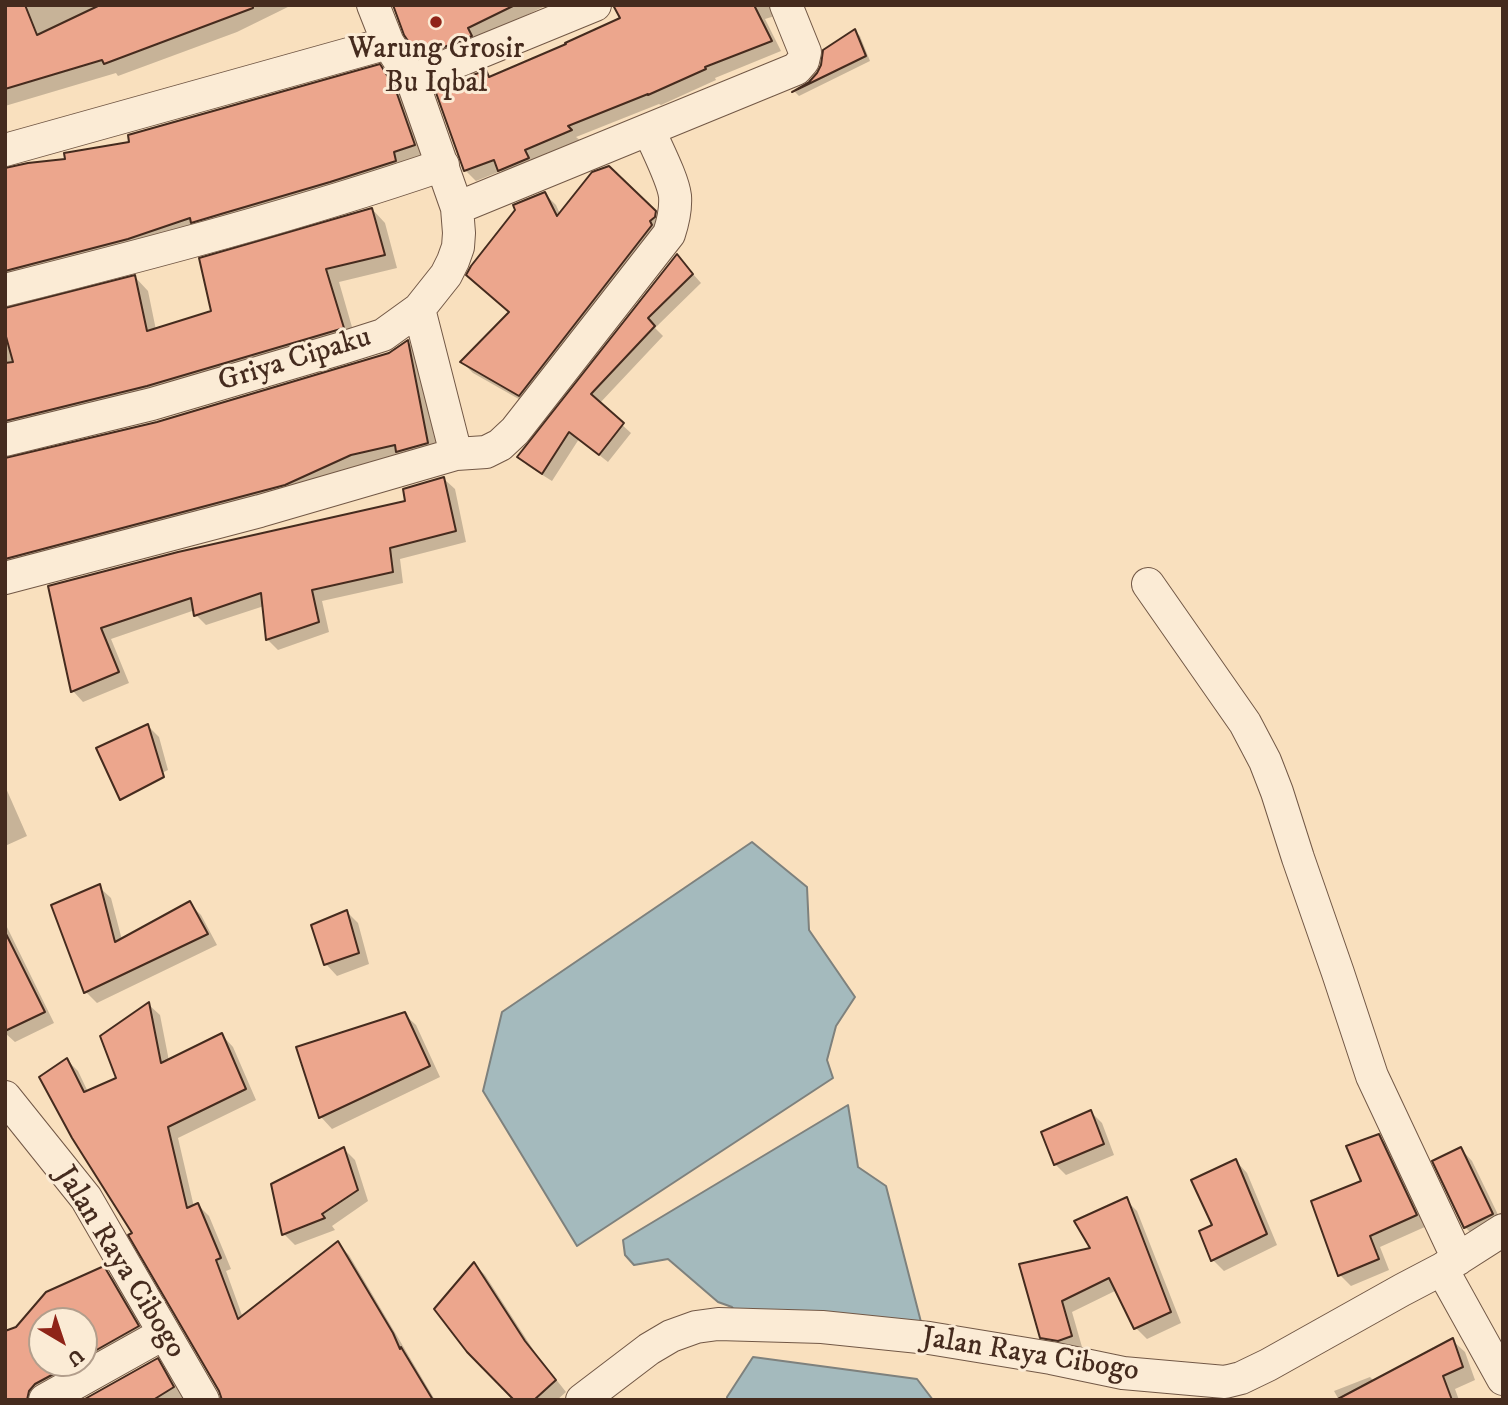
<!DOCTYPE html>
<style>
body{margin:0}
#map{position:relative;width:1508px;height:1405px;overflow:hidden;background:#f9e0be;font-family:"IM FELL DW Pica",serif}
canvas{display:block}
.frame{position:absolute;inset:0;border:7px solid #452b1e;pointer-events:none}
.north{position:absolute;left:28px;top:1307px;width:70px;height:70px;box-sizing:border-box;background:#fbebd5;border:2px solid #b29e8c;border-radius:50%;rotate:141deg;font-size:19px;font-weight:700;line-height:28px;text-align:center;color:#452b1e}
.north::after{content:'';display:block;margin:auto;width:24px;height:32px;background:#8f2418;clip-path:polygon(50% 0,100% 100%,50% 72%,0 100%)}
</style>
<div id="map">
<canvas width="1508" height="1405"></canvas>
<div class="frame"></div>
<div class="north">U</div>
</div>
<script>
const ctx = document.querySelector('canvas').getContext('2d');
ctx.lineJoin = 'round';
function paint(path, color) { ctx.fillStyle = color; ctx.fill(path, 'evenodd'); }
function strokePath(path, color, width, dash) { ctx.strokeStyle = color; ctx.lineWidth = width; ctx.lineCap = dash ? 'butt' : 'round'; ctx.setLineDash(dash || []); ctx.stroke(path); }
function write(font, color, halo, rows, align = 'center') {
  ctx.font = font + ' "IM FELL DW Pica",serif'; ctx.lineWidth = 6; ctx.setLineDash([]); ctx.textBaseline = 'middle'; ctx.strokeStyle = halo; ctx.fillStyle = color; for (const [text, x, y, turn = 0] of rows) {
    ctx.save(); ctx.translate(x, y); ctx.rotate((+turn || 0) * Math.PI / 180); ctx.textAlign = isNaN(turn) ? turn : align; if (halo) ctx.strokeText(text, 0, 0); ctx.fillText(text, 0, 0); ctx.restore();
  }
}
const water = new Path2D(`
 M 752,842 L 807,887 L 809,930 L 855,997 L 836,1026 L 827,1060 L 833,1078 L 577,1246 L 483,1091 L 502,1012 Z
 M 848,1105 L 858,1167 L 886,1186 L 921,1322 L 736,1313 L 732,1307 L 718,1302 L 668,1259 L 634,1265 L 625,1255 L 623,1240 Z
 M 753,1357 L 917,1379 L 933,1400 L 727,1400 L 727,1397 Z`);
paint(water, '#a4babd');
strokePath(water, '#7e817d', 2);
paint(new Path2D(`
 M 5,5 L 292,5 L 237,32 L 118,76 L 116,73 L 5,106 Z
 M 395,5 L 547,5 L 478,39 L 431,67 L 420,56 Z
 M 653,5 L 781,5 L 778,15 L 765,19 L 781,51 L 715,78 L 716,80 L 661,105 L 659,104 L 576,137 L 581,141 L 511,181 L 501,171 L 476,181 L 465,170 L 485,72 L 491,78 Z
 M 855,31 L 860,36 L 870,61 L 799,96 L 795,92 L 810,83 Z
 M 379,66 L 393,80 L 408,103 L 428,158 L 5,290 L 5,183 L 68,160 L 131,143 Z
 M 608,168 L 666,224 L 531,406 L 473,373 L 462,362 L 511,312 L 545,194 L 556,205 L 560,214 Z
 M 372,209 L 385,223 L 397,268 L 339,282 L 356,341 L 5,440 L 5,310 L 135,277 L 148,291 L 156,330 L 214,312 Z
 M 677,256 L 701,283 L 655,328 L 663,336 L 599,404 L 631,433 L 608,462 L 579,439 L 552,481 L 528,466 L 519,457 Z
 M 408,342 L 421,355 L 440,456 L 5,574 L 5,460 L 157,424 L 389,354 Z
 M 444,479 L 455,489 L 466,542 L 400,559 L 403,583 L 322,601 L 329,632 L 278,650 L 267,639 L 264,606 L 206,625 L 196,615 L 195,610 L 111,639 L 129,683 L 83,702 L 73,691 L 51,587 L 407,503 Z
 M 148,726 L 159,737 L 168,770 L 124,791 Z
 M 5,786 L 27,836 L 5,846 Z
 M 99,887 L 111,898 L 122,940 L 190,904 L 201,915 L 217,945 L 97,1003 L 86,992 Z
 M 347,912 L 358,923 L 369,964 L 337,976 L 326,964 L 313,926 Z
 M 5,923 L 54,1023 L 15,1042 L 5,1033 Z
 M 149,1005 L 160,1015 L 169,1061 L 222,1035 L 233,1047 L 256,1100 L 178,1138 L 194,1207 L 198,1205 L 209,1216 L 231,1269 L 226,1271 L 243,1318 L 338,1244 L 349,1255 L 435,1400 L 225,1400 L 135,1234 L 67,1060 L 78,1071 L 88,1092 L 118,1079 Z
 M 404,1014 L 416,1025 L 440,1077 L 332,1129 L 321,1117 L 298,1048 Z
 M 1091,1112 L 1102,1123 L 1114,1155 L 1066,1175 L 1055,1164 Z
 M 1378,1136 L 1390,1147 L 1427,1226 L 1380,1247 L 1389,1270 L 1351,1286 L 1340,1275 Z
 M 344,1149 L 355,1160 L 368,1201 L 332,1226 L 335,1230 L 295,1245 L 284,1234 Z
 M 1461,1149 L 1472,1161 L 1503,1225 L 1477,1239 L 1465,1227 L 1434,1162 Z
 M 1236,1161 L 1247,1173 L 1277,1245 L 1224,1271 L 1213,1260 L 1201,1232 L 1215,1226 Z
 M 1126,1200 L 1137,1211 L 1181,1323 L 1147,1339 L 1136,1328 L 1117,1290 L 1072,1312 L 1082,1347 L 1070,1351 L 1053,1348 L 1041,1337 L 1021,1265 L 1093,1249 Z
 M 474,1264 L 485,1275 L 536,1354 L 566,1392 L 557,1400 L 516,1400 Z
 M 104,1269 L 115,1280 L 149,1338 L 42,1400 L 5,1400 L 17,1328 ZM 42,1321 L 84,1321 L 84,1363 L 42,1363 Z
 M 1452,1340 L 1465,1352 L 1475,1380 L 1455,1389 L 1459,1400 L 1339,1400 L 1334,1391 L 1370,1377 L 1374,1381 Z
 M 157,1360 L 168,1371 L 184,1398 L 182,1400 L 86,1400 Z`), '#0003');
const building = new Path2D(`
 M 5,5 L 25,5 L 37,35 L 100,5 L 253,5 L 253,8 L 104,64 L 102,60 L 5,89 Z
 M 393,5 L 515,5 L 468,28 L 472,36 L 419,57 L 404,35 Z
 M 613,5 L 754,5 L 772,41 L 705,67 L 706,69 L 648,95 L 648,94 L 568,126 L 572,130 L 525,150 L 529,158 L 498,171 L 494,160 L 464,171 L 435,90 L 486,70 L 489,77 L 566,44 L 565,43 L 620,18 Z
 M 855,29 L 866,56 L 792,92 L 809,82 L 817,73 L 821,65 L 823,50 Z
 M 380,64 L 395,88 L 415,145 L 394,152 L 396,161 L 330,182 L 221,214 L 191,223 L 190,218 L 128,239 L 5,271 L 5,168 L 28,163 L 65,159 L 64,153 L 129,142 L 128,135 Z
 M 609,166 L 656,211 L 655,217 L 650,221 L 652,225 L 519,396 L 460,362 L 509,312 L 466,275 L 471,266 L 515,210 L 513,205 L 545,192 L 557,216 L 592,172 Z
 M 372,208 L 385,255 L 326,269 L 344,328 L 147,386 L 5,421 L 5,363 L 13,362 L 5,333 L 5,308 L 135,275 L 147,331 L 211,311 L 199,258 Z
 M 677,254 L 693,274 L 648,318 L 655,326 L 591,394 L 624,423 L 599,455 L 569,432 L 542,474 L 517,457 Z
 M 408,340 L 428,443 L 396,452 L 395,445 L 351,455 L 285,485 L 5,559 L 5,458 L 157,422 L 389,353 Z
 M 444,477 L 456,531 L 390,548 L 393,572 L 312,590 L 319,622 L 266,640 L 261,593 L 194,616 L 191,598 L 101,628 L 119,672 L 71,692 L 48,586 L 178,552 L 405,501 L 403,489 Z
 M 148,724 L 164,777 L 120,800 L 96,748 Z
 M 100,884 L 115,942 L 190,901 L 208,934 L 84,993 L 51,905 Z
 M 347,910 L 359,953 L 324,965 L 311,925 Z
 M 5,932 L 45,1012 L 5,1031 Z
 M 149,1002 L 161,1063 L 222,1033 L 246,1089 L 168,1127 L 187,1208 L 198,1203 L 221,1258 L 216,1260 L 238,1319 L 338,1241 L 393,1333 L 400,1349 L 401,1347 L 433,1400 L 222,1400 L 219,1391 L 128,1235 L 132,1233 L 72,1138 L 39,1077 L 67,1058 L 84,1092 L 116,1078 L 100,1036 Z
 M 405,1012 L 430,1066 L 319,1118 L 296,1047 Z
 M 1091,1110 L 1104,1144 L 1054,1165 L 1041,1132 Z
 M 1379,1134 L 1417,1215 L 1370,1236 L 1379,1259 L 1338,1276 L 1311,1201 L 1361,1181 L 1346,1146 Z
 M 344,1147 L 358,1190 L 322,1214 L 325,1218 L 282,1235 L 271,1184 Z
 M 1461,1147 L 1493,1214 L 1464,1228 L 1432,1161 Z
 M 1236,1159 L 1267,1234 L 1211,1261 L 1199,1231 L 1212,1225 L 1191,1180 Z
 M 1127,1197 L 1171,1312 L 1134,1329 L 1109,1278 L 1062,1301 L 1072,1336 L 1058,1341 L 1040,1338 L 1019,1264 L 1090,1248 L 1074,1221 Z
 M 474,1262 L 525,1341 L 556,1380 L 534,1400 L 514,1400 L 467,1352 L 434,1309 Z
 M 104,1266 L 139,1326 L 84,1357 L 84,1321 L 42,1321 L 42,1363 L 74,1363 L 35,1384 L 29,1391 L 27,1400 L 5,1400 L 5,1331 L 16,1327 L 46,1292 Z
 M 1453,1338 L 1463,1367 L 1443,1376 L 1452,1400 L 1336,1400 Z
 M 158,1358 L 174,1387 L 153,1400 L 83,1400 Z`);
paint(building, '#eca68d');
strokePath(building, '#452b1e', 2);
const street = new Path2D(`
 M 412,80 L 595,5
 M 5,150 L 388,43
 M 457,208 L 796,69 L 803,61 L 805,52 L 786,5
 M 5,290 C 152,253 300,214 443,165
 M 419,309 L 456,454
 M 5,440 L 152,404 L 342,348 L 383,335 L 419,309 L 446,275 L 453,261 L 458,247 L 459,233 L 457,208 L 412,80 L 388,43 L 373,5
 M 5,578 L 260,511 L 456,454 L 486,452 L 500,445 L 515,431 L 669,234 C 673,222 676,209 675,196 C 673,179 656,147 649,130
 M 1148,584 L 1245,723 L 1265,761 L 1277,792 L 1298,858 L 1338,973 L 1372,1076 L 1458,1259
 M 5,1097 L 86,1198 L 203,1400
 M 1442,1269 L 1503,1379
 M 45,1400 L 163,1334
 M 582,1400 L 649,1349 L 671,1336 L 696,1327 L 718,1324 L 822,1327 L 929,1338 L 1051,1358 L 1123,1373 L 1225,1382 L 1241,1378 L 1268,1365 L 1402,1290 L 1442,1269 L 1503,1230`);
strokePath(street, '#725846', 34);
strokePath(street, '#fbebd5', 32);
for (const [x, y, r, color] of [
 [436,22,7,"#8f2418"]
]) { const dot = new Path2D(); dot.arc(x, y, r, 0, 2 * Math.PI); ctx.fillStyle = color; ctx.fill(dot); strokePath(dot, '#fbebd5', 2.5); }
write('30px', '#452b1e', '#fbebd5', [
 ["Warung Grosir",436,51],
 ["Bu Iqbal",436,85]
]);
write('30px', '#452b1e', '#fbebd5', [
 ["Griya Cipaku",295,361,-17],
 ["Jalan Raya Cibogo",119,1263,58],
 ["Jalan Raya Cibogo",1030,1356,9]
]);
</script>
